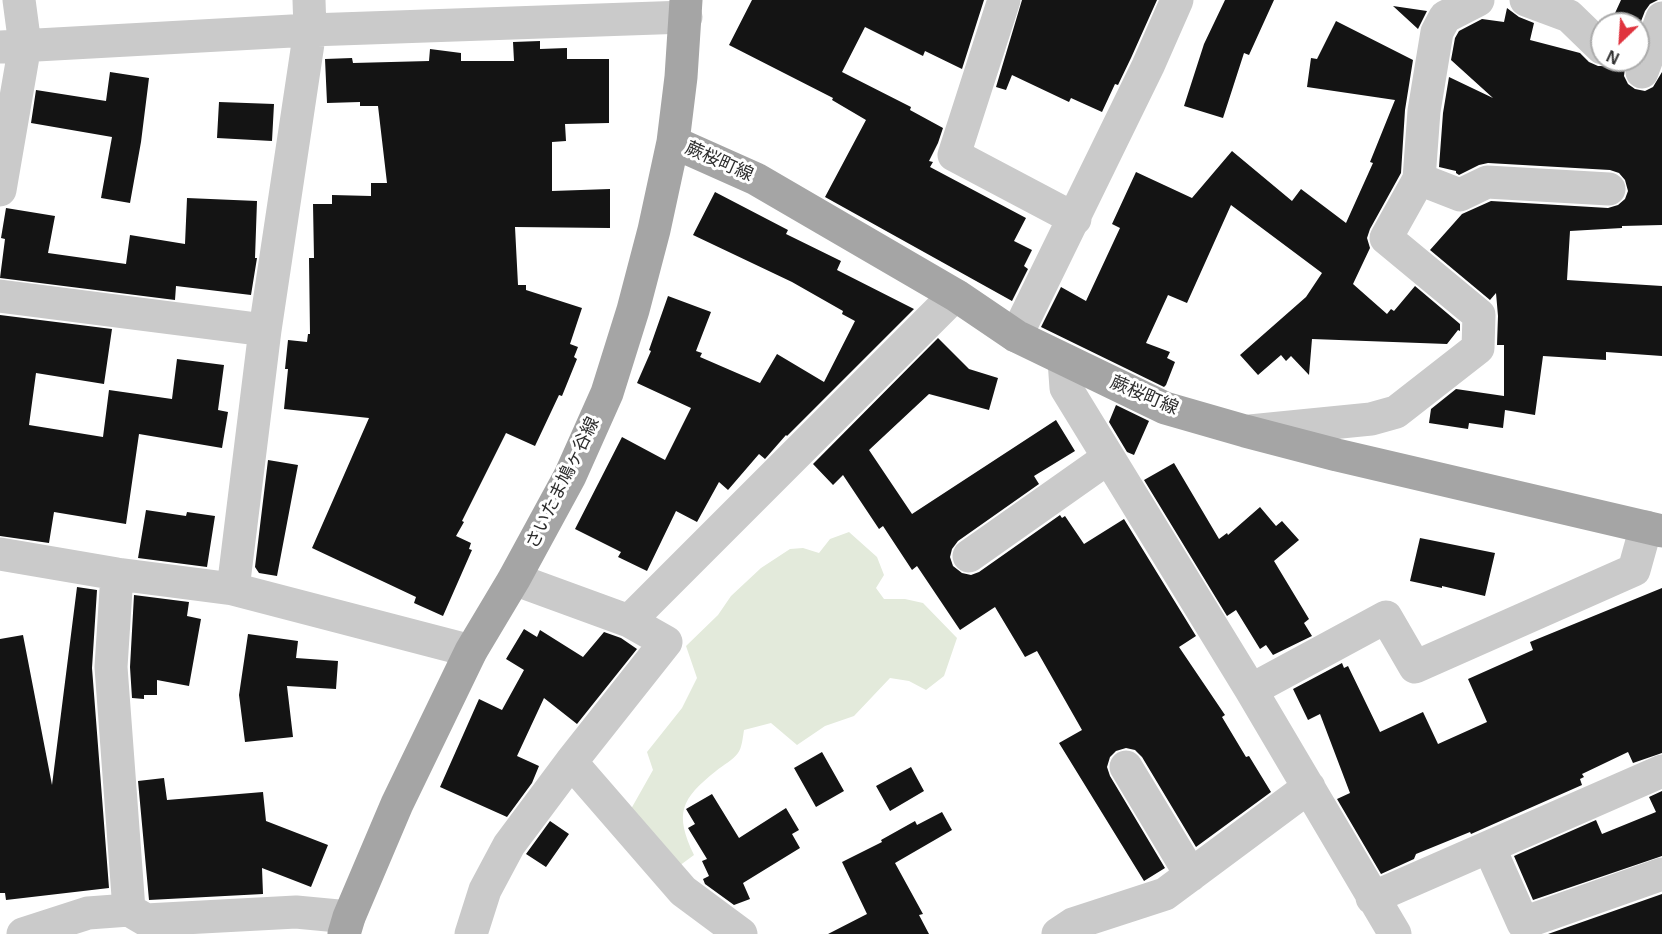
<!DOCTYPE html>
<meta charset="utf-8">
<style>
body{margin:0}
#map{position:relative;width:1662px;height:934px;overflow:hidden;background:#fff;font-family:Arial,sans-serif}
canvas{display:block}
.north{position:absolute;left:1590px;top:12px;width:60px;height:60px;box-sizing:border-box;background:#fff;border:2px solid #ababab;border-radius:50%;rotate:205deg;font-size:16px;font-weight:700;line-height:24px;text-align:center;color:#2d2d2d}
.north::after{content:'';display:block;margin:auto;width:21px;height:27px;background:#e0333e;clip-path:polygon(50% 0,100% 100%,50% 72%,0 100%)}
</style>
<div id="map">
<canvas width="1662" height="934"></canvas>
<div class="north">N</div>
</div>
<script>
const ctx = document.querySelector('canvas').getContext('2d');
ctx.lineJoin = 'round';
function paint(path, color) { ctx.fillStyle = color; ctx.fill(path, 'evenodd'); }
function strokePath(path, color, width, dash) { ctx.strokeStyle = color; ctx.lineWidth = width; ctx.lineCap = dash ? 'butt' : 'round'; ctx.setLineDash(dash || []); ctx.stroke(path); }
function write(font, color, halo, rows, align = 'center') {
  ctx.font = font + ' Arial,"Noto Sans JP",sans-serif'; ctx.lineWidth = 6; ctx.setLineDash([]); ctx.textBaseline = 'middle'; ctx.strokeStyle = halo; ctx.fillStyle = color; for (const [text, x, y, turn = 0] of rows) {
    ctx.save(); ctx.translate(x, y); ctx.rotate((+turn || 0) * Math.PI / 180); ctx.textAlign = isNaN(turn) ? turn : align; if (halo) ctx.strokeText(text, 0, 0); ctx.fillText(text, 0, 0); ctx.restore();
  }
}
paint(new Path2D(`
 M 849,532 L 877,557 L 884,575 L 876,588 L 884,599 L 905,599 L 923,603 L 957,638 L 944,676 L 926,690 L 909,681 L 890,678 L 854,716 L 825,726 L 797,745 L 771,723 L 744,730 C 743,736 742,748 738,753 C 733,760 723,765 716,771 C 681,799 674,813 694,855 L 679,866 L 631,809 L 653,770 L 647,752 L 682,708 L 697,678 L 686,646 L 718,615 L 731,596 L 761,568 L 790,549 L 803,548 L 819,553 L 830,539 Z`), '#e3eadb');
paint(new Path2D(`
 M 752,0 L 984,0 L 962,69 L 925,51 L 923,56 L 865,27 L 842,72 L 911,107 L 910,110 L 943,128 L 938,143 L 929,161 L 933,162 L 930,167 L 1026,218 L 1014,241 L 1032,250 L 1024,266 L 1028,269 L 1012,301 L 825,197 L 866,120 L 832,100 L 833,98 L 729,45 Z
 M 1022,0 L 1157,0 L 1131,58 L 1118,85 L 1115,84 L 1102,112 L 1071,98 L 1069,102 L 1012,75 L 1006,90 L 996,87 Z
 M 1225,0 L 1274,0 L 1249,55 L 1244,53 L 1223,118 L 1184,106 L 1204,44 Z
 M 1621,0 L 1658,0 L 1650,4 L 1645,11 L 1638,29 L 1638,24 L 1610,24 Z
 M 1393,6 L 1427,11 L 1418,29 Z
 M 1507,8 L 1519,17 L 1534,23 L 1530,40 L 1580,53 L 1589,62 L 1598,66 L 1608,66 L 1616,60 L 1626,60 L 1624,76 L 1628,84 L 1635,89 L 1645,91 L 1653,87 L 1662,72 L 1662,225 L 1622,226 L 1622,228 L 1570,231 L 1567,280 L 1662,286 L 1662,356 L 1606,352 L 1606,360 L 1543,356 L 1535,415 L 1505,410 L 1503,428 L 1469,423 L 1468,429 L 1429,423 L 1431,409 L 1456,389 L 1504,396 L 1504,345 L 1497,345 L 1498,316 L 1496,293 L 1490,300 L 1430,250 L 1462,214 L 1491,201 L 1608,208 L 1618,205 L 1625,199 L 1628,191 L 1625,180 L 1619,173 L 1610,170 L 1488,163 L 1479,165 L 1459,175 L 1456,173 L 1456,171 L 1439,167 L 1443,113 L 1449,77 L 1493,98 L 1451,60 L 1455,38 L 1459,31 L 1482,19 L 1504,22 Z
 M 1336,21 L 1413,60 L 1405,110 L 1401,173 L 1370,229 L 1367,238 L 1370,248 L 1353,284 L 1387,314 L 1391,309 L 1394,311 L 1415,286 L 1460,324 L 1460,331 L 1458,330 L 1447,344 L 1312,339 L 1309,375 L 1291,356 L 1286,361 L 1281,355 L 1258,375 L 1240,355 L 1306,297 L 1322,273 L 1231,205 L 1187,303 L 1168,295 L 1146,343 L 1170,352 L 1167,358 L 1175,362 L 1166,385 L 1164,387 L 1041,327 L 1061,287 L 1086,301 L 1120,228 L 1112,224 L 1136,172 L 1192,198 L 1232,151 L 1292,201 L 1301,189 L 1346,223 L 1373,163 L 1370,162 L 1395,100 L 1307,87 L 1311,58 L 1317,59 Z
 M 540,41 L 540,49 L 567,48 L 567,59 L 609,59 L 609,123 L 565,124 L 566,141 L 552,142 L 552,191 L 610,189 L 610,228 L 515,227 L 518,285 L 526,285 L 526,290 L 582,308 L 570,344 L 578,347 L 574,357 L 577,359 L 562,396 L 559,395 L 535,446 L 506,433 L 462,521 L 464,522 L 456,536 L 471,543 L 469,549 L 472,550 L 443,616 L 414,603 L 416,597 L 312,548 L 369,418 L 284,409 L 288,369 L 285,369 L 288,340 L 307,342 L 308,334 L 310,334 L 309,258 L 314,258 L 313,204 L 332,204 L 332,195 L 371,196 L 371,183 L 387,183 L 378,106 L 360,106 L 360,102 L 327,103 L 325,59 L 352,58 L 353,63 L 429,61 L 430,49 L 461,53 L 461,61 L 514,61 L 513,42 Z
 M 110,72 L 149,78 L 141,142 L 130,203 L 101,198 L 112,137 L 31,123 L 36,90 L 106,101 Z
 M 219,102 L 274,104 L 272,141 L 217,138 Z
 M 715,192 L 788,230 L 786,234 L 841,261 L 837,270 L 914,309 L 787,436 L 786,435 L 765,459 L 759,454 L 728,490 L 719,482 L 697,522 L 676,511 L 647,571 L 618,557 L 621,552 L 575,529 L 622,437 L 665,460 L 691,408 L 637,383 L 651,351 L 649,350 L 668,296 L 711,312 L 696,351 L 702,353 L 700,357 L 760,383 L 777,354 L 824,382 L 855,321 L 842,314 L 843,311 L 792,282 L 693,235 Z
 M 187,198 L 257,201 L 255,258 L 257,258 L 251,295 L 176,286 L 175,300 L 0,278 L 5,239 L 1,238 L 6,208 L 55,216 L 48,253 L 126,264 L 130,235 L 185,244 Z
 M 0,315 L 112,329 L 104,384 L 36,373 L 29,425 L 103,437 L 109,390 L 172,399 L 177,359 L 224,365 L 218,410 L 228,412 L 222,448 L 139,434 L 126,524 L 54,512 L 49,543 L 0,536 Z
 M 938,338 L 969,369 L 998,378 L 989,410 L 929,394 L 869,450 L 912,514 L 1056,420 L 1075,451 L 1034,476 L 1039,484 L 958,541 L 952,549 L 950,557 L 953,566 L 962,573 L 971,575 L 979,572 L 1060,515 L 1062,518 L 1065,516 L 1084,544 L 1124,519 L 1196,636 L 1179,647 L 1225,715 L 1222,717 L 1246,757 L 1249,756 L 1271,792 L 1196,847 L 1142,757 L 1135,750 L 1126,748 L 1116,751 L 1110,757 L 1107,767 L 1110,776 L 1165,868 L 1144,881 L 1059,743 L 1082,730 L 1037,651 L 1025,657 L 995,607 L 960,630 L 917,566 L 912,570 L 883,526 L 879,529 L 843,475 L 833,485 L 813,464 Z
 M 1116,405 L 1149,421 L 1134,455 L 1127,452 L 1109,422 Z
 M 268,460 L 298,465 L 277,576 L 259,573 L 255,567 Z
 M 1174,463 L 1219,539 L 1227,533 L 1228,535 L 1260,507 L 1276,526 L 1282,521 L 1299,540 L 1274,561 L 1309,619 L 1304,623 L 1312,636 L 1273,655 L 1266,645 L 1260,649 L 1236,610 L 1227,616 L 1144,480 Z
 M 146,510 L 186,516 L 187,512 L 215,516 L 207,567 L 138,558 Z
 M 1420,538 L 1495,553 L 1485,596 L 1442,586 L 1442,588 L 1410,581 Z
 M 77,587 L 97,590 L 92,668 L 109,888 L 6,900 L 5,893 L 0,893 L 0,639 L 23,635 L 52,785 Z
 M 1662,588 L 1662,753 L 1633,763 L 1628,752 L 1582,774 L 1584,777 L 1580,779 L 1582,785 L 1471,834 L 1470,832 L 1416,854 L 1414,859 L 1381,874 L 1337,799 L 1350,793 L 1320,714 L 1308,720 L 1293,689 L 1342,663 L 1344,668 L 1348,666 L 1380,732 L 1423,712 L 1438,744 L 1487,722 L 1468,679 L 1533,650 L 1530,642 Z
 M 134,595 L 189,602 L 187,616 L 201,619 L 189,686 L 157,680 L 157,695 L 144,695 L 144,699 L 132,698 L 130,667 Z
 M 524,629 L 537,637 L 540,630 L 583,657 L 604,632 L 621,638 L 637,649 L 577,724 L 544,698 L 517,756 L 539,766 L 532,783 L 507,817 L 440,787 L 479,699 L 502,710 L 524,670 L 506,659 Z
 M 248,634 L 298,641 L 296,658 L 338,661 L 336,689 L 287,686 L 293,737 L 245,742 L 239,695 Z
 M 822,752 L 844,791 L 816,807 L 794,768 Z
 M 911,767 L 924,791 L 890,811 L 876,786 Z
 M 164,778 L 167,800 L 263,792 L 266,821 L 328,845 L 311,887 L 262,868 L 263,894 L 149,900 L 138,781 Z
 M 1662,791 L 1662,856 L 1533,900 L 1514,856 L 1596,820 L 1602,834 L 1656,812 L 1649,797 Z
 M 712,794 L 739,838 L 786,808 L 799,830 L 792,834 L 800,848 L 743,883 L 750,899 L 734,905 L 705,884 L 703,879 L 709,876 L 702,861 L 707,859 L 688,828 L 695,824 L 686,809 Z
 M 942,812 L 952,830 L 895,863 L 923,914 L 919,915 L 929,934 L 828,934 L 867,914 L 842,862 L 882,842 L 881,840 L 915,821 L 917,825 Z
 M 550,821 L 569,834 L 546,867 L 526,854 Z
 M 1662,894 L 1662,934 L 1548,934 Z`), '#141414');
strokePath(new Path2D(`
 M 1004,0 L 954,155 L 1075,219
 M 1526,0 L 1569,16 L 1602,48
 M 0,47 L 310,30 L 686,17
 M 1642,72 L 1662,18
 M 1419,179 L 1460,195 L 1487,182 L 1609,189
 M 0,190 L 25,45 L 19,0
 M 0,296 L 265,330
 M 1016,336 L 1148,66 L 1177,0
 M 1064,360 L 1066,388 L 1251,690 L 1395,934
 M 1250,431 L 1371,419 L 1396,412 L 1478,348 L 1479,315 L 1386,238 L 1419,179 L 1424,111 L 1437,32 L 1445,17 L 1478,0
 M 0,554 L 117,574 L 233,589 L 471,651
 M 969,556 L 1108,458
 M 117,574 L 111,667 L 129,910
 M 514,579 L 629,621 L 666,642 L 571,762
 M 233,589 L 265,330 L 310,30 L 309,0
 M 629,621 L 955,295
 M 1251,690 L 1386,617 L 1415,667 L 1634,570 L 1646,527
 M 1126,767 L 1191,875
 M 1489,847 L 1523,923 L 1662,874
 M 1372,898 L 1662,771
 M 23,934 L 88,913 L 129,910 L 146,920 L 296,912 L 349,917
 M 471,934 L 485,890 L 509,845 L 571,762 L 683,891 L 741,934
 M 1058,934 L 1073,924 L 1165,894 L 1309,787`), '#cacaca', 33);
strokePath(new Path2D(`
 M 673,142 L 756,179 L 957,296 L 1016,336 L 1165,408 L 1245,431 L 1337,455 L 1662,531
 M 344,934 L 349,917 L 397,804 L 471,651 L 514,579 L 570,476 L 607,393 L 633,310 L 654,230 L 673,142 L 681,77 L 686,0`), '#a5a5a5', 33);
write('18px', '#2d2d2d', '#fff', [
 ["蕨桜町線",719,162,24],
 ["蕨桜町線",1144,396,23],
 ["さいたま鳩ヶ谷線",563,483,-64]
]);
</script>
